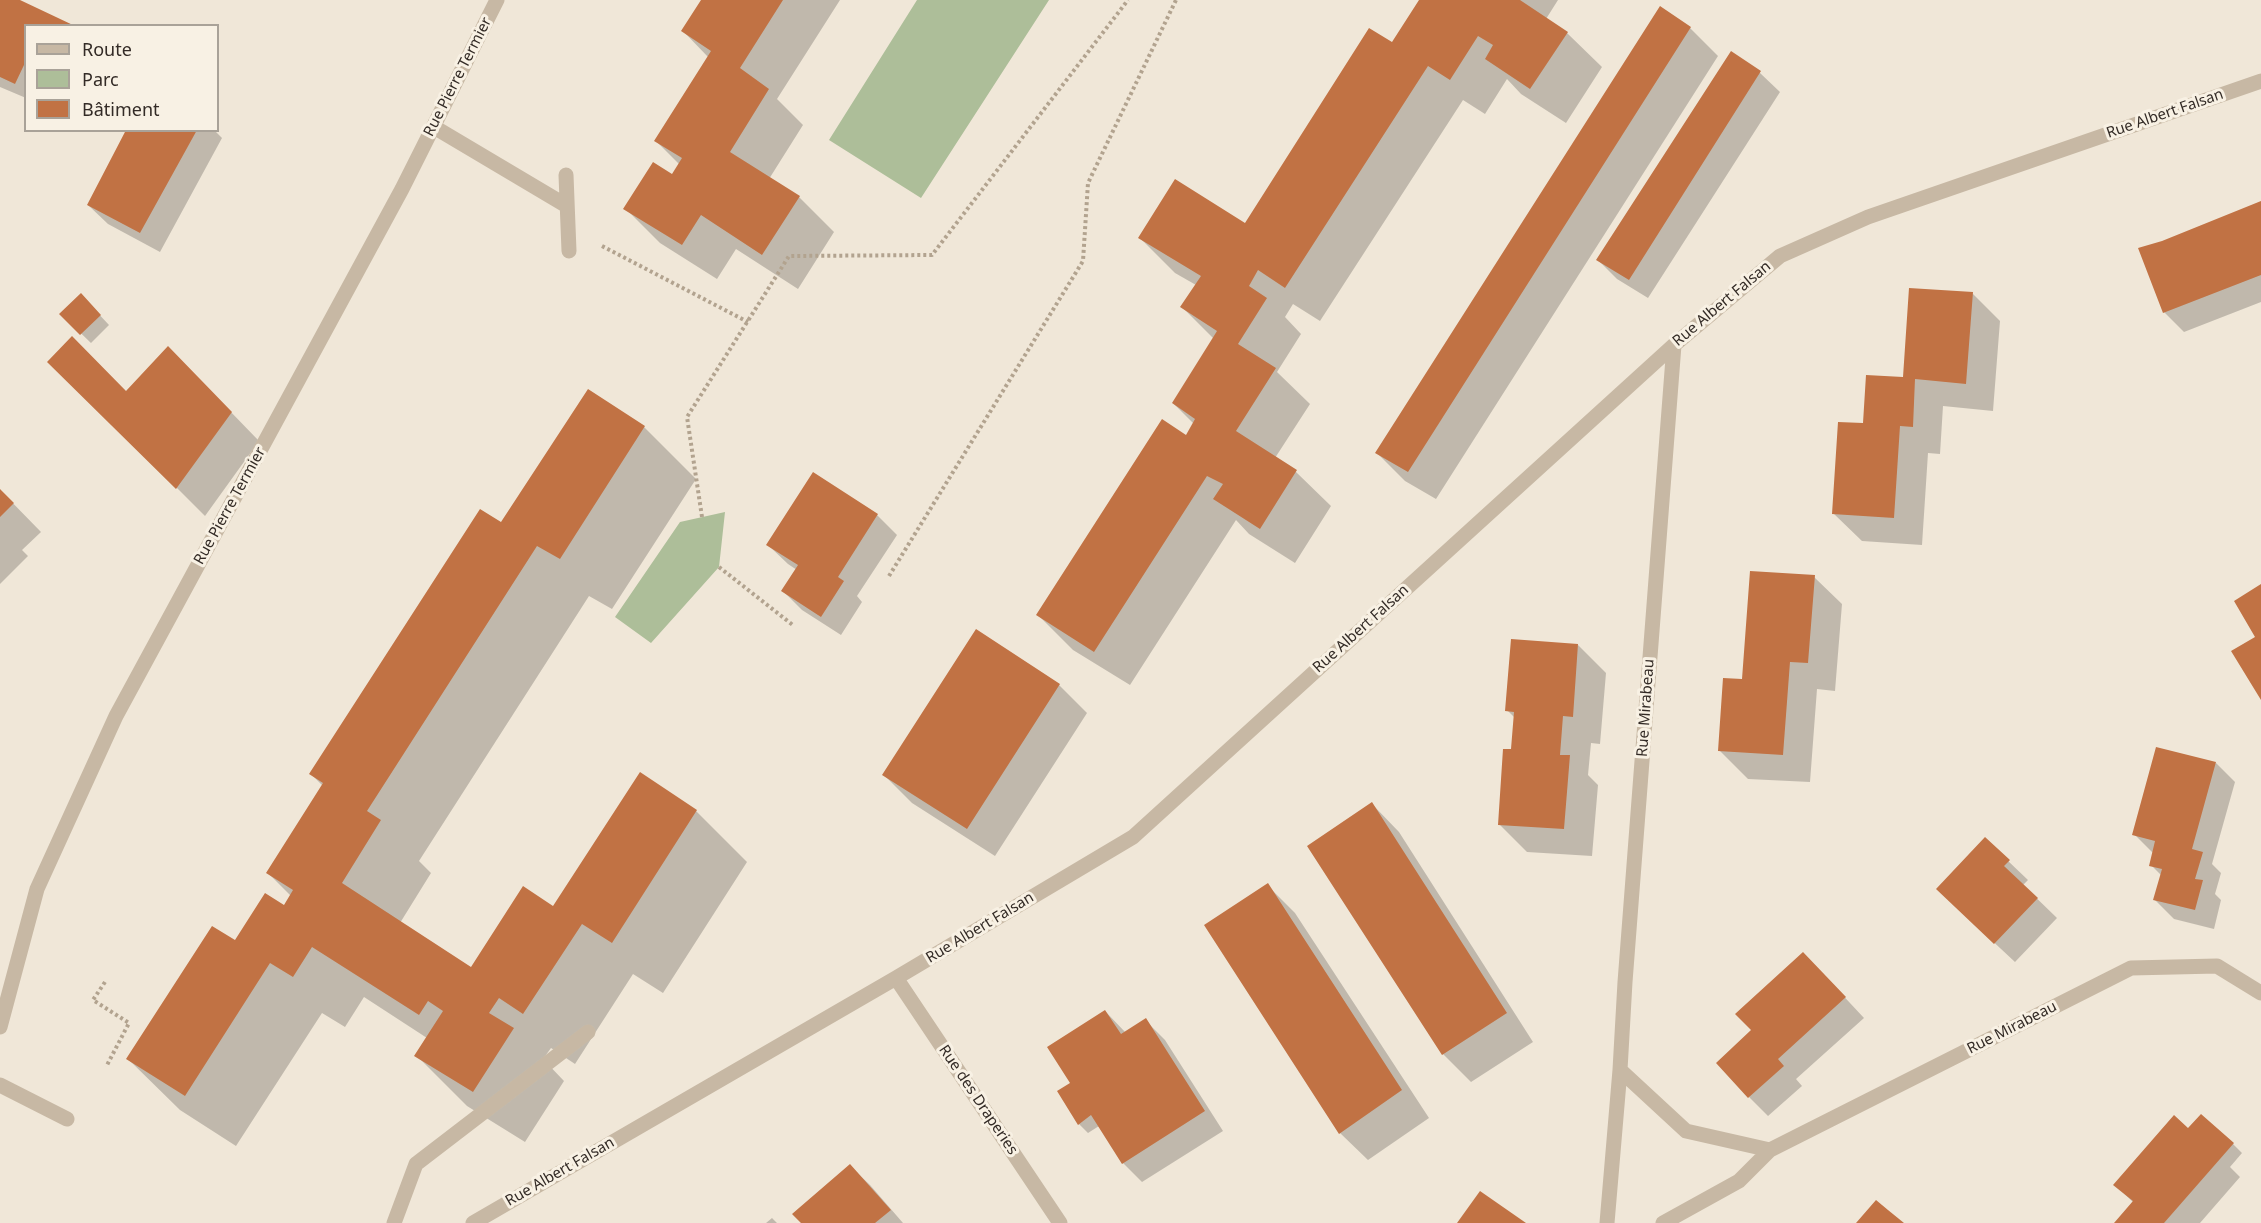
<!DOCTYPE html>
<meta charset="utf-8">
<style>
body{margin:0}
#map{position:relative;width:2261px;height:1223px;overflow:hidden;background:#f0e7d8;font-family:"Noto Sans",sans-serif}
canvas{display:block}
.legend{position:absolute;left:24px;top:24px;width:195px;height:108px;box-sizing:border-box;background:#f8f1e4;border:2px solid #a9a298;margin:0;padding:8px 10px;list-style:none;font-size:18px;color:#332b26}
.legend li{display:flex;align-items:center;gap:12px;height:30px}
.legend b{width:30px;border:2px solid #a9a298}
</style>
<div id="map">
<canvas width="2261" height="1223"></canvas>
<ul class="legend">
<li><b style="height:8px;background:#c7b8a4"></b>Route</li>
<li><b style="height:16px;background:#adbe99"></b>Parc</li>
<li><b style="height:16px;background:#c17244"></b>Bâtiment</li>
</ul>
</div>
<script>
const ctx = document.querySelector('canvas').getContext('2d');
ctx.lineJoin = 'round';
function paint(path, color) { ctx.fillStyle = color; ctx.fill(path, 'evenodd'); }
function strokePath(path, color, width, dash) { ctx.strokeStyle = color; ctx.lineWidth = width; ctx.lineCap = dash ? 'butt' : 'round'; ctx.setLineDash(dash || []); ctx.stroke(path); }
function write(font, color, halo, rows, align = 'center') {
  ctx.font = font + ' "Noto Sans",sans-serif'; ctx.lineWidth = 6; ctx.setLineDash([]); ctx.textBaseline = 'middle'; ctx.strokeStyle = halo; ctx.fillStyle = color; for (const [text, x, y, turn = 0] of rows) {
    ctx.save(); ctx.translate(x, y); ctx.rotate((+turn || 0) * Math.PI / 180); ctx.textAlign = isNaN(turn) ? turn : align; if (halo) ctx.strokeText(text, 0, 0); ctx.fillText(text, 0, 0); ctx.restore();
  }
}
paint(new Path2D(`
 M 917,0 L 1049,0 L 921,198 L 829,140 Z
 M 725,512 L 719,567 L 651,643 L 615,617 L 680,522 Z`), '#adbe99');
paint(new Path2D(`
 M 0,0 L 16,0 L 26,26 L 26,98 L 0,87 Z
 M 703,0 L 840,0 L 777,99 L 803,125 L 769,179 L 799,197 L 834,232 L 798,289 L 736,249 L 717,279 L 660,243 L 625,208 L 672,176 L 680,165 L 656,141 L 709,58 L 683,31 Z
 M 1421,0 L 1558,0 L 1546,19 L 1567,33 L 1602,67 L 1566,123 L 1521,94 L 1507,79 L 1485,114 L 1463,100 L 1320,321 L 1293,304 L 1285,317 L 1301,334 L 1277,372 L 1310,404 L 1275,458 L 1296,472 L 1331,506 L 1295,563 L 1249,534 L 1236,520 L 1130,685 L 1073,650 L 1038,615 L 1187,437 L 1194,424 L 1173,403 L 1214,339 L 1182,307 L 1196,285 L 1175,273 L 1140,238 L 1245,225 L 1392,44 Z
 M 1690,28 L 1718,56 L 1436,499 L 1405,481 L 1377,453 Z
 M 1731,54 L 1760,73 L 1780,92 L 1648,298 L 1617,279 L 1598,260 Z
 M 127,130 L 214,130 L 222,138 L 160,252 L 108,224 L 88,205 Z
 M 2261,203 L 2261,302 L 2184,332 L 2164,312 L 2163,242 Z
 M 1972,293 L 2000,321 L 1993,411 L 1943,406 L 1940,454 L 1928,453 L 1922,545 L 1862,541 L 1834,514 L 1865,425 Z
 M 81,295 L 109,325 L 91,343 L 61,314 Z
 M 196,376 L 259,441 L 205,516 L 113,424 L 126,393 Z
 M 588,391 L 644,427 L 696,479 L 612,609 L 589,596 L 419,861 L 431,873 L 400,923 L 471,969 L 554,908 L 696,811 L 747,862 L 663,993 L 633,974 L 575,1064 L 551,1048 L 543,1059 L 564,1081 L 525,1142 L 467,1106 L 416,1055 L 427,1038 L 364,997 L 345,1027 L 322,1013 L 236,1146 L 180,1110 L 128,1059 L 235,942 L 284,908 L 291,896 L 268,873 L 323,786 L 311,774 L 502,524 Z
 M 813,474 L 877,515 L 897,535 L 857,596 L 862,602 L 841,635 L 802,610 L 783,591 L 797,570 L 788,564 L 768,545 Z
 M 0,490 L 41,532 L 22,550 L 28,556 L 0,584 Z
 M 1814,577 L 1842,604 L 1835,691 L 1817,689 L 1810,782 L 1748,779 L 1720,751 L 1744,681 Z
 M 1578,645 L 1606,673 L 1600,744 L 1591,743 L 1588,775 L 1598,785 L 1592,856 L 1527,852 L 1499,824 L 1513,750 L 1515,718 L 1507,710 Z
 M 1059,685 L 1087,713 L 995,856 L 912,803 L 884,775 Z
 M 2216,763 L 2235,782 L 2212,864 L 2221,873 L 2215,894 L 2221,900 L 2214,929 L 2174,919 L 2155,900 L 2162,876 L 2151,865 L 2154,854 L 2134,834 Z
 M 1372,804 L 1399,832 L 1533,1042 L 1471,1082 L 1443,1054 Z
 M 1985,839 L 2028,880 L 2023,885 L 2057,918 L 2015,962 L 1957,908 Z
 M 1267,885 L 1295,913 L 1429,1118 L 1368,1160 L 1340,1133 Z
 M 1822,973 L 1864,1018 L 1796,1079 L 1802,1086 L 1768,1116 L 1749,1097 Z
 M 1105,1011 L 1126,1033 L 1145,1020 L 1165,1040 L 1223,1131 L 1142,1182 L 1123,1163 L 1099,1126 L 1088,1133 L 1079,1124 L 1072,1084 Z
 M 2188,1129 L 2233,1144 L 2242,1153 L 2230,1167 L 2240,1177 L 2200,1223 L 2116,1223 L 2134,1203 L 2115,1185 Z
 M 850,1166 L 870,1185 L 903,1223 L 803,1223 Z
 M 772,1218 L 777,1223 L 766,1223 Z`), '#0003');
paint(new Path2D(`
 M 0,0 L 20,0 L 75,26 L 26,26 L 26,66 L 24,65 L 15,84 L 0,77 Z
 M 701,0 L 783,0 L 740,68 L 769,89 L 730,152 L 800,196 L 762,255 L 701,215 L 682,245 L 623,209 L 653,162 L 672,174 L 682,158 L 654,141 L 711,51 L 681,31 Z
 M 1419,0 L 1520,0 L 1568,32 L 1530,89 L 1485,59 L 1493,45 L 1478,36 L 1450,80 L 1428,66 L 1285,288 L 1258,270 L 1249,286 L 1267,298 L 1238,344 L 1276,368 L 1236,431 L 1297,470 L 1260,529 L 1213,499 L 1223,484 L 1207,476 L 1094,652 L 1036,615 L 1162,419 L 1186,435 L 1195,419 L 1172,403 L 1217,331 L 1180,307 L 1201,276 L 1138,238 L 1175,179 L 1245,223 L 1369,28 L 1392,42 Z
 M 1660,6 L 1691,27 L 1408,472 L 1375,453 Z
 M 1731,51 L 1761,71 L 1629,280 L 1596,260 Z
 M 126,130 L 197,130 L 140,233 L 87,205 Z
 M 2261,201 L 2261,275 L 2163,313 L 2138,248 L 2162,241 Z
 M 1909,288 L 1973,292 L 1966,384 L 1915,379 L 1913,427 L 1900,426 L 1894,518 L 1832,514 L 1838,422 L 1863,423 L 1866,375 L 1903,377 Z
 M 81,293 L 101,315 L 80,335 L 59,314 Z
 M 72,336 L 126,391 L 168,346 L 232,412 L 176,489 L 47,362 Z
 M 588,389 L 645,426 L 560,559 L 537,546 L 367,811 L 381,820 L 342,883 L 471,967 L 523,886 L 553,906 L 640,772 L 697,810 L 612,943 L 582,924 L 523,1014 L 499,998 L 489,1013 L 514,1028 L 473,1092 L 414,1056 L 443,1011 L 428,1001 L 419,1015 L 312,947 L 293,977 L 270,963 L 185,1096 L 126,1059 L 212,926 L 235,940 L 265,893 L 284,905 L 293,890 L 266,873 L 323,783 L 309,774 L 480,509 L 501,522 Z
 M 813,472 L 878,514 L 838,577 L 844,581 L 821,617 L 781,591 L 798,565 L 766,545 Z
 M 0,489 L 14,503 L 0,517 Z
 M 1750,571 L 1815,575 L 1808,663 L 1790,662 L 1783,755 L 1718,751 L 1723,678 L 1742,679 Z
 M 2261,584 L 2261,700 L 2231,651 L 2255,637 L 2234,601 Z
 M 976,629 L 1060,684 L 967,829 L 882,775 Z
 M 1511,639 L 1578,644 L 1573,717 L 1563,716 L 1560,755 L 1570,755 L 1564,829 L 1498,825 L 1503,749 L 1511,749 L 1514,712 L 1505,711 Z
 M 2156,747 L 2216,762 L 2192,849 L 2203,852 L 2195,879 L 2203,880 L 2195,910 L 2153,900 L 2162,869 L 2149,866 L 2155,841 L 2132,835 Z
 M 1372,802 L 1507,1013 L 1442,1055 L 1307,846 Z
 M 1985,837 L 2010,860 L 2004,866 L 2038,898 L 1994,944 L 1936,889 Z
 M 1268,883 L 1402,1090 L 1339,1134 L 1204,925 Z
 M 1803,952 L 1846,997 L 1778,1059 L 1784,1066 L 1748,1098 L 1716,1063 L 1751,1030 L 1735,1014 Z
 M 1105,1010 L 1121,1034 L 1146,1018 L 1205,1111 L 1122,1164 L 1091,1115 L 1078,1125 L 1057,1091 L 1070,1083 L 1047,1047 Z
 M 2201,1114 L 2234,1143 L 2164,1223 L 2114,1223 L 2133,1201 L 2113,1185 L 2174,1115 L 2188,1128 Z
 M 850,1164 L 891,1210 L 875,1223 L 801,1223 L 792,1214 Z
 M 1480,1191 L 1526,1223 L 1457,1223 Z
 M 1876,1200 L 1888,1210 L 1904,1223 L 1856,1223 Z`), '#c17244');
strokePath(new Path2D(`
 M 602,246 L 748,322
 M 702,517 L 687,417 L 789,256 L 932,255 L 1128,0
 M 719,567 L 794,626
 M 889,576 L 1083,261 L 1088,183 L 1176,0
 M 105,982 L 93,1000 L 129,1023 L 106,1067`), '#b2a38f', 4, [3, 3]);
strokePath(new Path2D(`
 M 434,127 L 567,206
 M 566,175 L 569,251
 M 1674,345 L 1625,982 L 1620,1070 L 1686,1131 L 1770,1150 L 2131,968 L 2217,966 L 2261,993
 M 896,978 L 1060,1223
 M 0,1027 L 37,889 L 116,716 L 402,189 L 497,0
 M 0,1085 L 67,1119
 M 394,1223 L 416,1164 L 588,1032
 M 473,1223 L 896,978 L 1133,837 L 1674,345 L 1780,256 L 1868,217 L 2261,81
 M 1607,1223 L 1620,1070
 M 1663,1223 L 1739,1181 L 1770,1150`), '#c7b8a4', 15);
write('15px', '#332b26', '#f8f1e4', [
 ["Rue Pierre Termier",458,77,-63],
 ["Rue Albert Falsan",2165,114,-19],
 ["Rue Albert Falsan",1722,304,-40],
 ["Rue Pierre Termier",230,506,-61],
 ["Rue Albert Falsan",1361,629,-42],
 ["Rue Mirabeau",1646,708,-86],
 ["Rue Albert Falsan",980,928,-31],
 ["Rue Mirabeau",2012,1028,-27],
 ["Rue des Draperies",978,1100,56],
 ["Rue Albert Falsan",560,1172,-30]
]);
</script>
